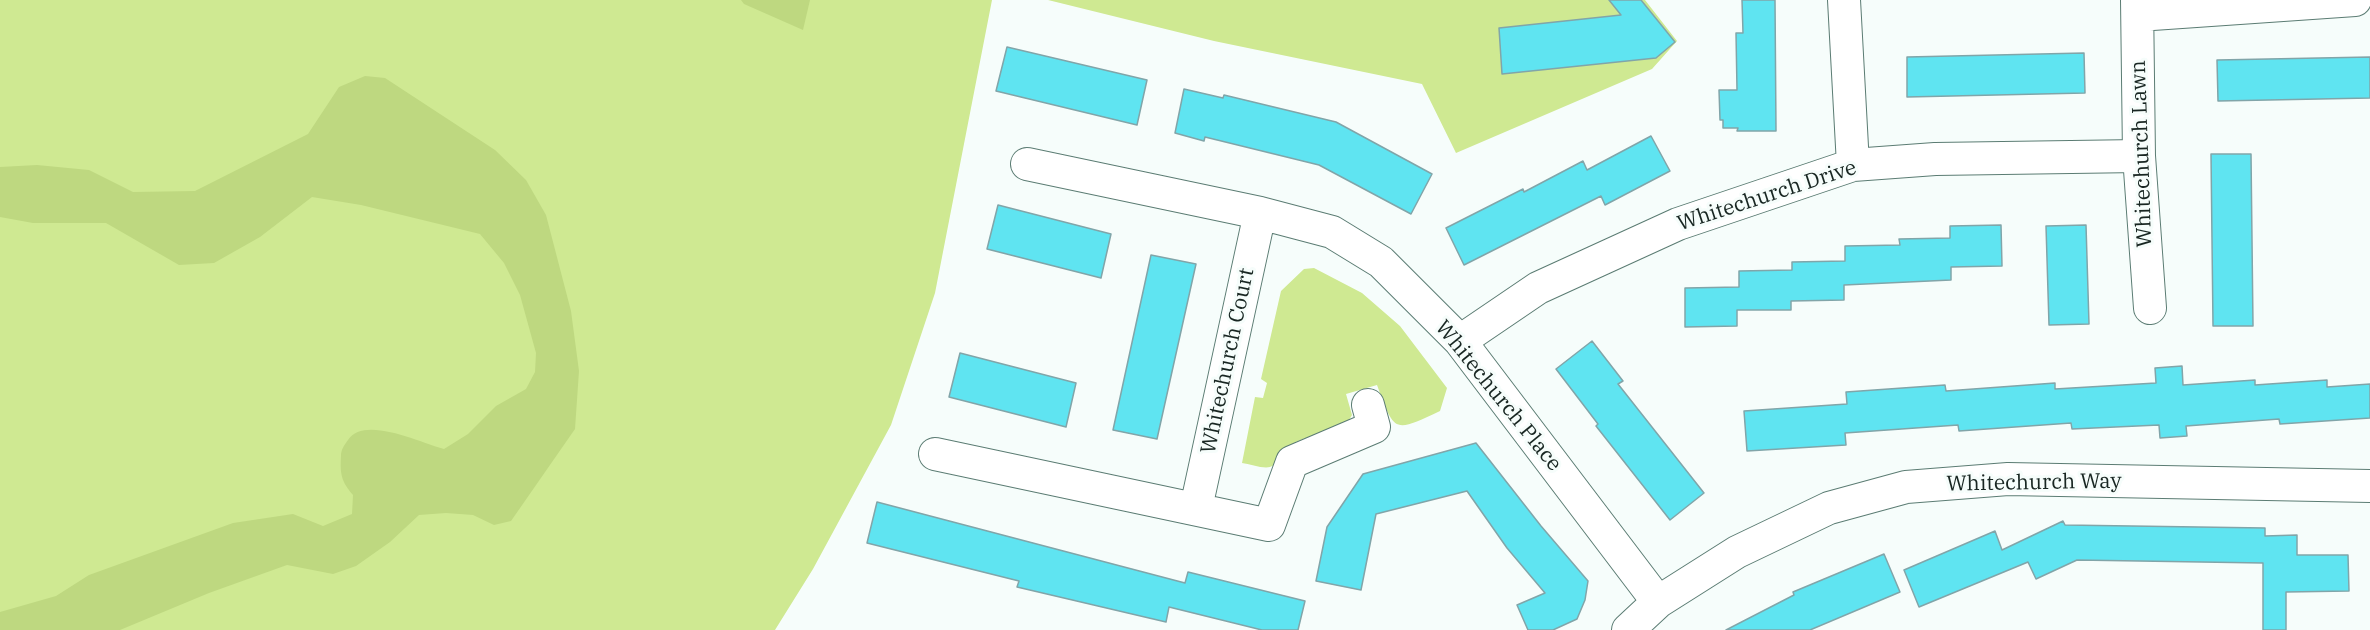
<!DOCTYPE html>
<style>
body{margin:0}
canvas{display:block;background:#f6fdfb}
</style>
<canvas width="2370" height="630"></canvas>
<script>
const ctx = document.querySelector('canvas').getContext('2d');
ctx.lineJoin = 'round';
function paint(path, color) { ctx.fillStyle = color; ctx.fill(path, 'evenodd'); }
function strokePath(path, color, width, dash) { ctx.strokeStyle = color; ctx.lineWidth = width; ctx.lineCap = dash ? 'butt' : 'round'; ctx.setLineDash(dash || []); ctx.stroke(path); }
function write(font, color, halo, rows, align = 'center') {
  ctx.font = font + ' "IBM Plex Serif",serif'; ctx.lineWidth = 6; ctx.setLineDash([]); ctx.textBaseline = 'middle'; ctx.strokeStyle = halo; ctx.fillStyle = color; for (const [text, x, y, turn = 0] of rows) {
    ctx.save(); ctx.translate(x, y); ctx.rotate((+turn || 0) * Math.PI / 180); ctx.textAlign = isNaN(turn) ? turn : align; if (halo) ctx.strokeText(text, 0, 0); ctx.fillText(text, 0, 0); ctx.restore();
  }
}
paint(new Path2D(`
 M 0,0 L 992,0 L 935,293 L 891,425 L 813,569 L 775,630 L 0,630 Z
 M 1048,0 L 1645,0 L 1677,41 L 1652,69 L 1456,153 L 1422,84 L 1214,41 Z
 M 1314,268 L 1362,293 L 1400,326 L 1447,388 L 1440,411 C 1393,433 1395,433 1377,385 L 1346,394 L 1352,415 C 1343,434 1316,433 1298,441 C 1286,446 1282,463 1270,467 C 1263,469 1250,464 1242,463 L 1255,397 L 1263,398 L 1267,383 L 1261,379 L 1281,291 L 1304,269 Z`), '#cfe992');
paint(new Path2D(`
 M 741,0 L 810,0 L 803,30 L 744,4 Z
 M 365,76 L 385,78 L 495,150 L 526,180 L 546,215 L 571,311 L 579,371 L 575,429 L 511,521 L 494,525 L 473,515 L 446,513 L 419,515 L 390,542 L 356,566 L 333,574 L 287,565 L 209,593 L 120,630 L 0,630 L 0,612 L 56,596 L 89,575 L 233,523 L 293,514 L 323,526 L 352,514 L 353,495 C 341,481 340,474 341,456 C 341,449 344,446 348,440 C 364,415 421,443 444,449 L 468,434 L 496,406 L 526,389 L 535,372 L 536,353 L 520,295 L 504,263 L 480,234 L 361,205 L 312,197 L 260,237 L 214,263 L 179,265 L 106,223 L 33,223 L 0,217 L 0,167 L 37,165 L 89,170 L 133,192 L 195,191 L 308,134 L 339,87 Z`), '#bed880');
const building = new Path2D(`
 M 1609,0 L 1641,0 L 1675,42 L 1656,58 L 1502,74 L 1499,28 L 1621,15 Z
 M 1742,0 L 1775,0 L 1776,131 L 1737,131 L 1738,128 L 1723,128 L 1723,120 L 1720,120 L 1719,90 L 1737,90 L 1736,33 L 1743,33 Z
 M 1007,47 L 1147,80 L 1137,125 L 996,91 Z
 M 2084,53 L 2085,93 L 1907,97 L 1907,57 Z
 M 2370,57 L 2370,98 L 2218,101 L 2217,60 Z
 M 1184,89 L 1223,98 L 1224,95 L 1336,122 L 1432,174 L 1411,214 L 1319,165 L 1205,137 L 1204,141 L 1175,133 Z
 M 1651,136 L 1670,171 L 1605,205 L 1601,196 L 1464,265 L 1446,228 L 1523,189 L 1524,192 L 1583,161 L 1587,170 Z
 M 2211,154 L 2251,154 L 2253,326 L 2213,326 Z
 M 998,205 L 1111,234 L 1101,278 L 987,249 Z
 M 2001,225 L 2002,266 L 1951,267 L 1951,280 L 1844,285 L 1844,300 L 1791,301 L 1791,310 L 1737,310 L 1737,326 L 1685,327 L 1685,288 L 1739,287 L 1739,271 L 1792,270 L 1792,262 L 1845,261 L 1845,246 L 1900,245 L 1899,239 L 1950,238 L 1950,226 Z
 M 2086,225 L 2089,324 L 2049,325 L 2046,226 Z
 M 1151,255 L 1196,264 L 1157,439 L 1113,430 Z
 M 1592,341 L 1623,381 L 1618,384 L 1704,493 L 1670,520 L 1596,426 L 1598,424 L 1556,369 Z
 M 960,353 L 1076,383 L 1066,427 L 949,397 Z
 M 2182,366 L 2183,385 L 2255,380 L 2255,385 L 2327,380 L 2327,387 L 2370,384 L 2370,418 L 2280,424 L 2279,419 L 2186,426 L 2187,436 L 2160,438 L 2159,425 L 2072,429 L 2071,423 L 1959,431 L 1958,425 L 1845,433 L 1846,445 L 1747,451 L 1744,411 L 1847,404 L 1846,392 L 1945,385 L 1946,391 L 2055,383 L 2055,389 L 2156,383 L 2155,368 Z
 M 1476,443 L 1541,526 L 1588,581 L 1585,600 L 1577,619 L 1553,630 L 1528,630 L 1517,605 L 1545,593 L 1507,548 L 1467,491 L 1376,514 L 1361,590 L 1316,581 L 1327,527 L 1363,474 Z
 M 877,502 L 1185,583 L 1188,572 L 1305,601 L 1298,630 L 1262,630 L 1169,607 L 1166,622 L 1017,587 L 1019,581 L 867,543 Z
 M 2063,521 L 2065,525 L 2265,528 L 2265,536 L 2297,535 L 2297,555 L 2348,555 L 2349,591 L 2286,592 L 2286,630 L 2263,630 L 2263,563 L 2077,560 L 2036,579 L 2028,562 L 1919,607 L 1904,570 L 1995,531 L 2002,550 Z
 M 1884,554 L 1900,592 L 1810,630 L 1726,630 L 1794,595 L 1793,592 Z`);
paint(building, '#5fe4f1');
strokePath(building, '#81a5a9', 1.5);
const street = new Path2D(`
 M 1844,0 L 1853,165
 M 2137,0 L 2139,156 L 2150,308
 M 2138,15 L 2355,0
 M 1027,164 L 1260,213 L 1332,232 L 1381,262 L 1460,341 L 1658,602
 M 1460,341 L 1538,288 L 1678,224 L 1853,165 L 1935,159 L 2139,156
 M 935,454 L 1269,525 L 1292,462 L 1374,427 L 1368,405
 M 1196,508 L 1260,213
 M 1628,630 L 1658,602 L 1737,552 L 1829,508 L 1906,487 L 2008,479 L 2370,486`);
strokePath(street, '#5b7c73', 34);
strokePath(street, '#fff', 32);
write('21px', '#182622', '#f6fdfb', [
 ["Whitechurch Lawn",2142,154,-92],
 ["Whitechurch Drive",1767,196,-18],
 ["Whitechurch Court",1228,361,-78],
 ["Whitechurch Place",1498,396,51],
 ["Whitechurch Way",2034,483,-1]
]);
</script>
